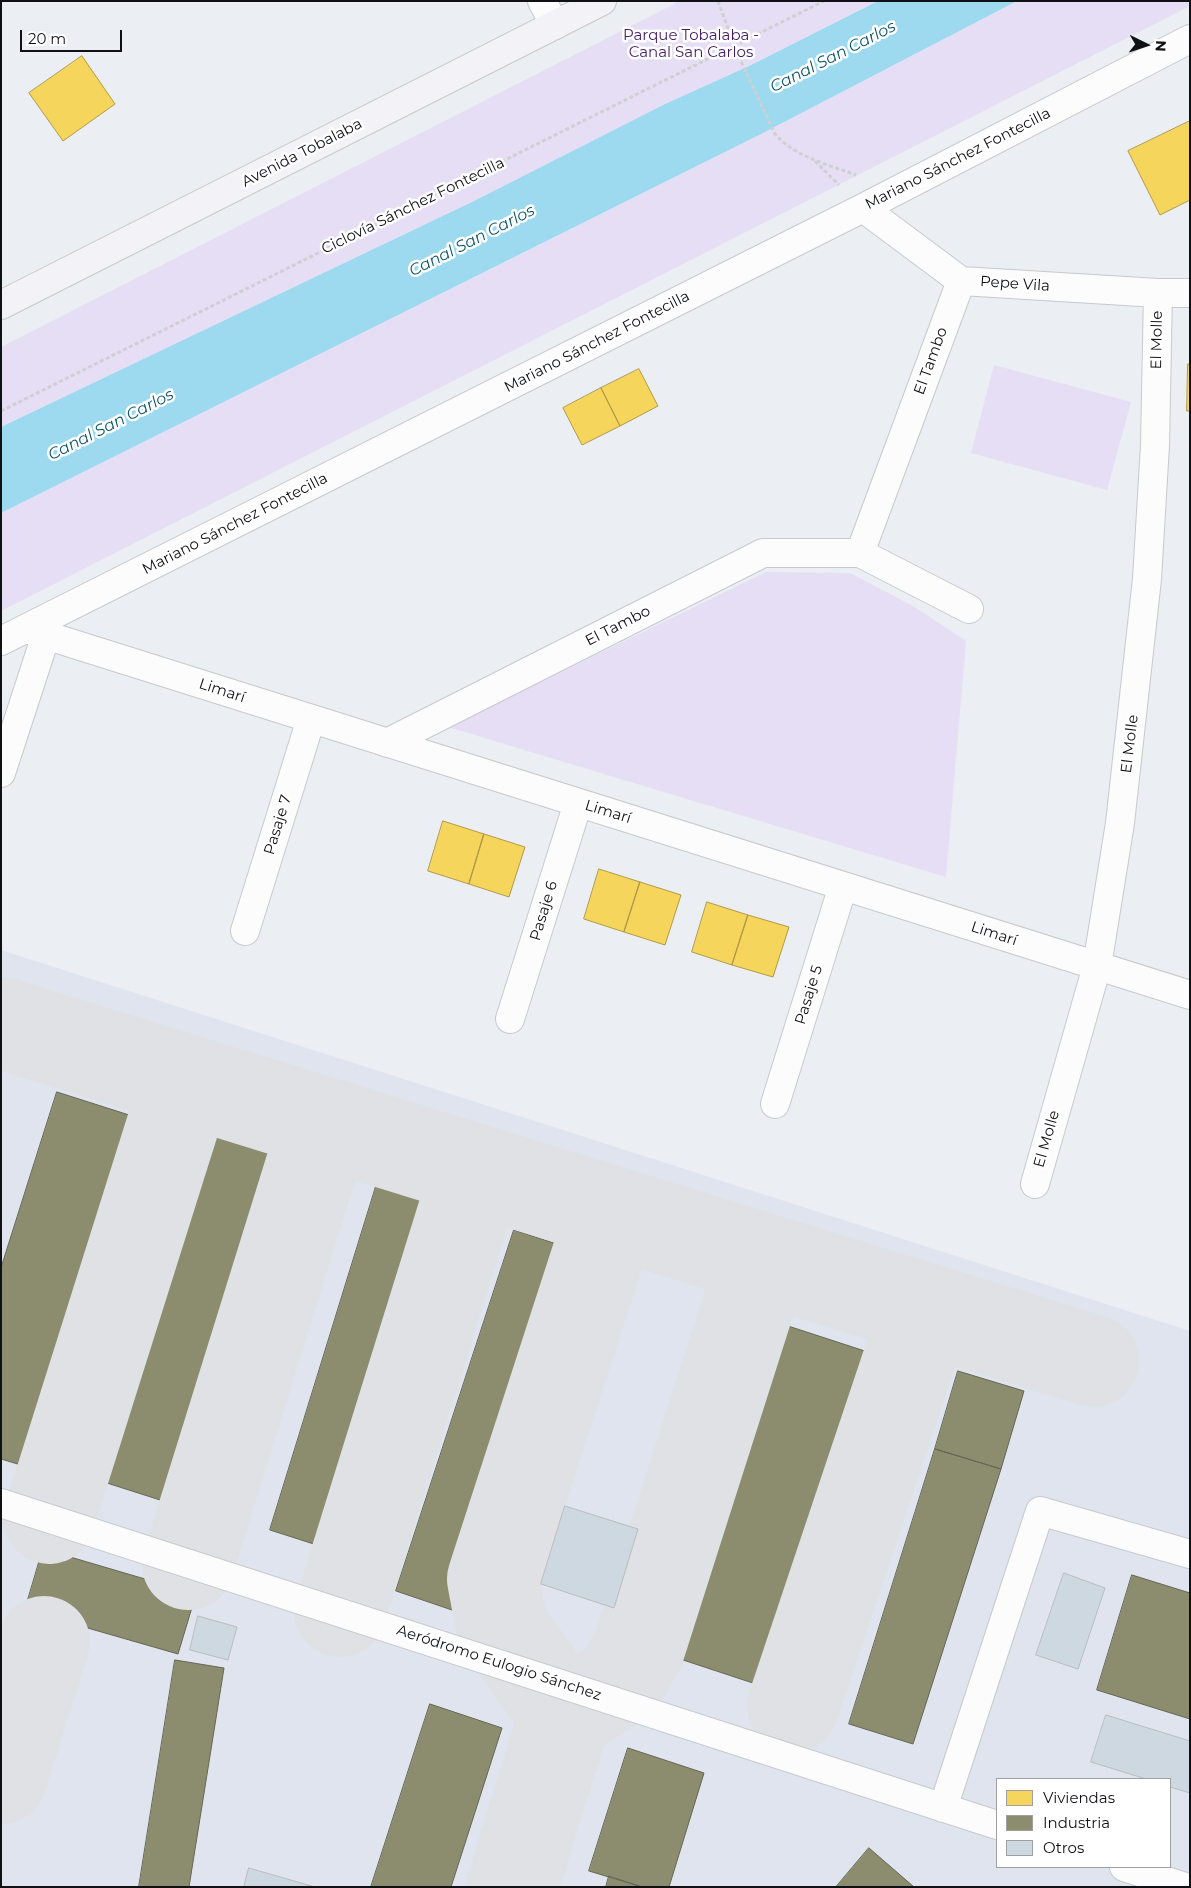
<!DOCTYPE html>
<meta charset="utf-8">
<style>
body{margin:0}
#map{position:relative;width:1191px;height:1888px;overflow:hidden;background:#ebeef2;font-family:Montserrat,sans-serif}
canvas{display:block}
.frame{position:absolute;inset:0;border:2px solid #0f1114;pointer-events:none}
.legend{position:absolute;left:996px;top:1778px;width:175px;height:90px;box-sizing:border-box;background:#fff;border:1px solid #9fa0a1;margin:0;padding:6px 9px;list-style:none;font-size:15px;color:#0f1114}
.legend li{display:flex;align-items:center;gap:10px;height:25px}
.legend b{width:25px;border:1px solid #9fa0a1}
.north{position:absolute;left:1121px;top:20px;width:50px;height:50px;-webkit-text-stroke:4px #fff;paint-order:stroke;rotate:94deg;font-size:14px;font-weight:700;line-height:20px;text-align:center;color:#0f1114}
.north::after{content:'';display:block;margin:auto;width:18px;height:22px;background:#0f1114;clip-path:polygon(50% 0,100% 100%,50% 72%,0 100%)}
.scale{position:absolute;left:20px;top:30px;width:102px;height:22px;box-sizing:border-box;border:2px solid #0f1114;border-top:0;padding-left:6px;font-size:15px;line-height:18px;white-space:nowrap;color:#0f1114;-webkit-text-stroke:4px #fff;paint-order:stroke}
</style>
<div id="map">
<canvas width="1191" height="1888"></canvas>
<div class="frame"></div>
<ul class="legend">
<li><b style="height:14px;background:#f6d55c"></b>Viviendas</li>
<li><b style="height:14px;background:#8c8c6e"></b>Industria</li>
<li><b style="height:14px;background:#cdd8e0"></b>Otros</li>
</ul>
<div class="north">N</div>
<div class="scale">20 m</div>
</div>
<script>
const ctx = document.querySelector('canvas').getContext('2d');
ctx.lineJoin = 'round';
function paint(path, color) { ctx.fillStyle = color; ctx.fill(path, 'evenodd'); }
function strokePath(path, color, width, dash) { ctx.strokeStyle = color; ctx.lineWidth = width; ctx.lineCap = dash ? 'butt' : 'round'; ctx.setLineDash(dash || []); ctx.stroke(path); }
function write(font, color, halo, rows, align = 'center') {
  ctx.font = font + ' Montserrat,sans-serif'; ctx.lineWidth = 5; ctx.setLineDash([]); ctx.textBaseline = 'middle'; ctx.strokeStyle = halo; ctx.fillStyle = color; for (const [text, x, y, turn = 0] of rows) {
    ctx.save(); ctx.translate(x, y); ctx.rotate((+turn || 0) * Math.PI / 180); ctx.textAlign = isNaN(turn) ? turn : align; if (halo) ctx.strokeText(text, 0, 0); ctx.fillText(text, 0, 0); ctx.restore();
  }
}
paint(new Path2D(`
 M 1,950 L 1190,1331 L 1190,1887 L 1,1887 ZM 997,1779 L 1170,1779 L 1170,1867 L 997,1867 Z`), '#dfe4ef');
paint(new Path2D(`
 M 680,1 L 878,1 L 749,66 L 665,104 L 474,201 L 1,427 L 1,347 Z
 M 1017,1 L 1190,1 L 1190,6 L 1,611 L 1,513 L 763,133 Z
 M 994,365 L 1131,402 L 1107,490 L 971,453 Z
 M 766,572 L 850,573 L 913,606 L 966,641 L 946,877 L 448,727 Z`), '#e6def5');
paint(new Path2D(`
 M 878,1 L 1017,1 L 763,133 L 1,513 L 1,427 L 474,201 L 665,104 L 749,66 Z`), '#9ddaf0');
const homes = new Path2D(`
 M 82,56 L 115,104 L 63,141 L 29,93 Z
 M 1190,121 L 1190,200 L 1160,215 L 1128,151 Z
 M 1188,364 L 1190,364 L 1190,411 L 1187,411 Z
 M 639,369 L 658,406 L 620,426 L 601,388 Z
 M 601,388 L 620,426 L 582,445 L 563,408 Z
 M 443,821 L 484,834 L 469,884 L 428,871 Z
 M 484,834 L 525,847 L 509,897 L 469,884 Z
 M 599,869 L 640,882 L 624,932 L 584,919 Z
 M 640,882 L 681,895 L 665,945 L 624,932 Z
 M 707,902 L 748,915 L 732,965 L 692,952 Z
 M 748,915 L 789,927 L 773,977 L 732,965 Z`);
paint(homes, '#f6d55c');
strokePath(homes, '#b19a46', 1);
const industry = new Path2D(`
 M 57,1092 L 151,1122 L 41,1471 L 1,1459 L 1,1268 Z
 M 215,1133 L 294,1158 L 185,1508 L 107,1483 Z
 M 378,1180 L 453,1203 L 345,1554 L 270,1530 Z
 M 514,1230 L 572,1249 L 455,1611 L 396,1591 Z
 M 785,1325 L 874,1354 L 765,1687 L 677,1658 Z
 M 958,1371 L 1024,1391 L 1001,1469 L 935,1449 Z
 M 935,1449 L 1001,1469 L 913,1744 L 849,1724 Z
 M 43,1549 L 196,1594 L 178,1654 L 25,1610 Z
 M 1132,1575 L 1190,1593 L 1190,1719 L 1097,1690 Z
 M 175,1660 L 224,1668 L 189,1887 L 139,1887 Z
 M 430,1704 L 502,1728 L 451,1887 L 371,1887 Z
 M 628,1748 L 704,1773 L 669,1887 L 642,1887 L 589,1871 Z
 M 869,1848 L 914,1887 L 836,1887 Z
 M 609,1876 L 642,1887 L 606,1887 Z`);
paint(industry, '#8c8c6e');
strokePath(industry, '#666753', 1);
strokePath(new Path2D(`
 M 1,1023 L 1093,1361
 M 49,1518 L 187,1080
 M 188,1564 L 325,1123
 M 340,1611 L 477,1170
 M 793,1706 L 926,1309
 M 565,1715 L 502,1627 L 493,1579 L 612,1212
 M 1,1778 L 44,1642
 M 512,1887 L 565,1715 L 620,1681 L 639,1648 L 763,1259`), '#dfe1e4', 92);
const building = new Path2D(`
 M 565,1506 L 638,1529 L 614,1608 L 541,1584 Z
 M 1064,1573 L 1105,1588 L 1078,1669 L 1036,1655 Z
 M 198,1616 L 237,1627 L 228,1660 L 190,1650 Z
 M 1106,1715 L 1190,1741 L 1190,1793 L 1170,1787 L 1170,1779 L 1146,1779 L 1091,1762 Z
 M 249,1868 L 315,1887 L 244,1887 Z`);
paint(building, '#cdd8e0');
strokePath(building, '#babdc0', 1);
const minor = new Path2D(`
 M 542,1 L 555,25
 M 863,208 L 961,281 L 1158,293 L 1190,293
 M 860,553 L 961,281
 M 26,629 L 1190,995
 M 1,641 L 863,208 L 1190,39
 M 387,743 L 763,553 L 860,553 L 969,609
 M 1,773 L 46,635
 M 245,931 L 311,719
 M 510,1019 L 578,803
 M 775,1104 L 843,886
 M 1035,1184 L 1097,966 L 1120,823 L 1147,579 L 1155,445 L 1158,293
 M 1,1503 L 997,1825
 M 943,1808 L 1040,1511 L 1190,1554
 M 1124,1867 L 1185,1887`);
const major = new Path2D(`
 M 1,305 L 602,1`);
strokePath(minor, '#c7cacd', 30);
strokePath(major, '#c8c9cb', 30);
strokePath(new Path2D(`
 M 718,1 L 738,55 L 775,134 C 795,157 829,165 856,175
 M 815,161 L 839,185
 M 1,411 L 824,1`), '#cfd0d2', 3, [4, 2.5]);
strokePath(minor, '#fcfcfd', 28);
strokePath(major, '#f3f3f7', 28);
write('15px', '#431d66', '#fff', [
 ["Parque Tobalaba -",691,36],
 ["Canal San Carlos",691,53]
]);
write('15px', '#0f1114', '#fff', [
 ["Avenida Tobalaba",302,153,-27],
 ["Mariano Sánchez Fontecilla",958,159,-27],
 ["Ciclovía Sánchez Fontecilla",413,206,-26],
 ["Pepe Vila",1015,284,4],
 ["El Molle",1157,340,-89],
 ["Mariano Sánchez Fontecilla",597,342,-27],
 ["El Tambo",931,361,-70],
 ["Mariano Sánchez Fontecilla",235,524,-27],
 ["El Tambo",618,626,-27],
 ["Limarí",222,691,18],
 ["El Molle",1130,744,-83],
 ["Limarí",608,812,17],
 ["Pasaje 7",278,825,-73],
 ["Pasaje 6",544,911,-73],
 ["Limarí",994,934,18],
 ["Pasaje 5",809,995,-73],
 ["El Molle",1047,1139,-74],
 ["Aeródromo Eulogio Sánchez",499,1663,18]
]);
write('italic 16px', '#0b5569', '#fff', [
 ["Canal San Carlos",833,57,-27],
 ["Canal San Carlos",472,241,-27],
 ["Canal San Carlos",111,425,-27]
]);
</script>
